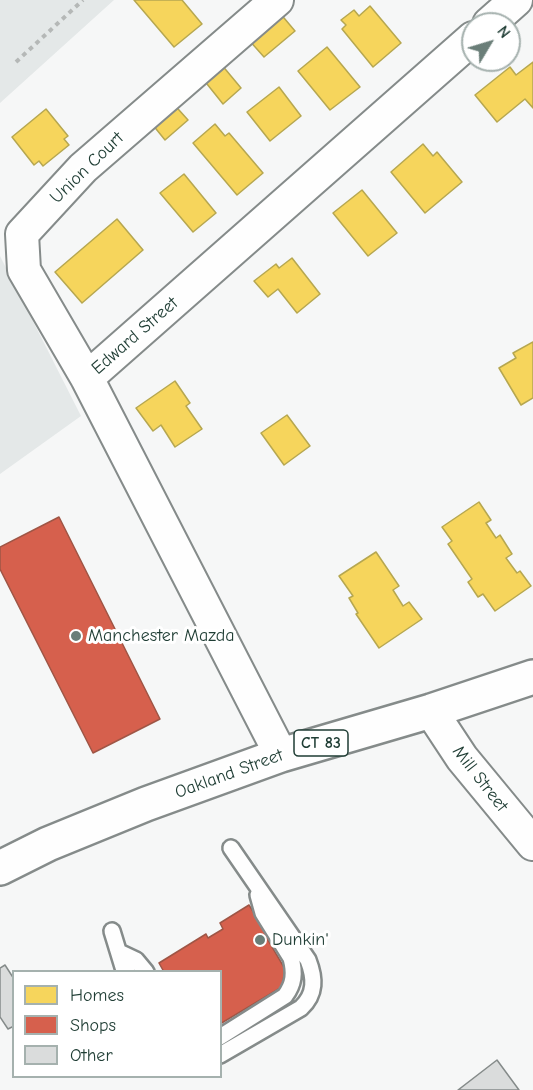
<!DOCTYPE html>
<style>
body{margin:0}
#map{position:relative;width:533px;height:1090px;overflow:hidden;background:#f6f7f7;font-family:"Comic Neue",sans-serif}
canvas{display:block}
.legend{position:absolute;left:12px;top:970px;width:210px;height:108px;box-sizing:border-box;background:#fff;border:2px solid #a5b1ae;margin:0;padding:8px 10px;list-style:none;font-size:18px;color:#1f3d34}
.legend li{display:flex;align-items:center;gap:12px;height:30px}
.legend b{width:30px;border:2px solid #a5b1ae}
.north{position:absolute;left:461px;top:12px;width:60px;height:60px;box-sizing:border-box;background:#fff;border:2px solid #a5b1ae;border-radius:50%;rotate:52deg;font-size:16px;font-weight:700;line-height:24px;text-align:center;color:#1f3d34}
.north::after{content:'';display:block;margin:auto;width:21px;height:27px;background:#6a7e78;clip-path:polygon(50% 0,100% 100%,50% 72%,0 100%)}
</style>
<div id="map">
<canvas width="533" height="1090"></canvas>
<ul class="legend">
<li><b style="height:16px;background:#f6d55c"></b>Homes</li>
<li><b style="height:16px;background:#d6604d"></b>Shops</li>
<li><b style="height:16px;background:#dadcdc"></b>Other</li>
</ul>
<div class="north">N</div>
</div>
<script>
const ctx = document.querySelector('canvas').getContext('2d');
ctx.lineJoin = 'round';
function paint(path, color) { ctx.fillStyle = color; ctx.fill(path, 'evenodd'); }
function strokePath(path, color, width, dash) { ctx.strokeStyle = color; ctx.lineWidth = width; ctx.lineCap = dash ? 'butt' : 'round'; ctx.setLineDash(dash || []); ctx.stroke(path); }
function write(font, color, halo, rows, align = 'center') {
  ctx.font = font + ' "Comic Neue",sans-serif'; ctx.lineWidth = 6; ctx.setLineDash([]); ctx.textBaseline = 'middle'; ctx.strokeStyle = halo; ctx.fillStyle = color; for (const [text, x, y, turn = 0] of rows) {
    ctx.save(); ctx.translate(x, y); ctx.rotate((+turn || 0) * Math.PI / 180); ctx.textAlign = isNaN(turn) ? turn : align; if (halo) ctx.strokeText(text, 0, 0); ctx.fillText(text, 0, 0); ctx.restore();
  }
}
paint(new Path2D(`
 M 0,0 L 114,0 L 0,103 Z
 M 0,256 L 81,416 L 0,474 Z`), '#e4e8e8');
const homes = new Path2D(`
 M 134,0 L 182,0 L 202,24 L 174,47 Z
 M 370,6 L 401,43 L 373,67 L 342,29 L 346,25 L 341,20 L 354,10 L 359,16 Z
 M 279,12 L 295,31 L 264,57 L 248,39 Z
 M 327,47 L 360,87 L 330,110 L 298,71 Z
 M 533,62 L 533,108 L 525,99 L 497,122 L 475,95 L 510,67 L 516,75 Z
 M 221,64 L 241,88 L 223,104 L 203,79 Z
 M 279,87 L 301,116 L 270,141 L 247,112 Z
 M 170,100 L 188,120 L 165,140 L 148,119 Z
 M 46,109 L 68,136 L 64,139 L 69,145 L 43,166 L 39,161 L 34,165 L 12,137 Z
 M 215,124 L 225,136 L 229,133 L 263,173 L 237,195 L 193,143 Z
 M 423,144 L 433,156 L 437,152 L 462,182 L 425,213 L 391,172 Z
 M 184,174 L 216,213 L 193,232 L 160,193 Z
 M 362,190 L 397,233 L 368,256 L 333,213 Z
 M 117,219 L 143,250 L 82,303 L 55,272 Z
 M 292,258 L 320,294 L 297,313 L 278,289 L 268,297 L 254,281 L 276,264 L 279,268 Z
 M 533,342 L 533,398 L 521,405 L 499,368 L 516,358 L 513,353 Z
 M 175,381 L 190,403 L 186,406 L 202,429 L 175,447 L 161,425 L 153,431 L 136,408 Z
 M 287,415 L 310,446 L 284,465 L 261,433 Z
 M 479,502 L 491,520 L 486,523 L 496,538 L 500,535 L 512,554 L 506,558 L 517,573 L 520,571 L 531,586 L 495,611 L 483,594 L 478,597 L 468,582 L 472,579 L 448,544 L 452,541 L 442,527 Z
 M 376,552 L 399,586 L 393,590 L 403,606 L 409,602 L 422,619 L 379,648 L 356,614 L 358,613 L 349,598 L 353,596 L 339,576 Z`);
paint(homes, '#f6d55c');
strokePath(homes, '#b6a750', 1.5);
const shops = new Path2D(`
 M 59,517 L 160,719 L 93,753 L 0,569 L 0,547 Z
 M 249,905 L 259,921 L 262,920 L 272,937 L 268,940 L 285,969 L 282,987 L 220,1024 L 220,972 L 164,972 L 159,963 L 206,934 L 208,938 L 223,929 L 220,923 Z`);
paint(shops, '#d6604d');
strokePath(shops, '#9f5646', 1.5);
const building = new Path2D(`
 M 5,965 L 14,979 L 14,1026 L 8,1029 L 0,1017 L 0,968 Z
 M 497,1060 L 519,1090 L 458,1090 Z`);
paint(building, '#dadcdc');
strokePath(building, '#858b8a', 1.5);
const service = new Path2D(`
 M 112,931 L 123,967 L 127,972
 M 119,952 L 136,960 L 146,972
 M 220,1037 L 285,996 C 294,984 295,973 291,958 L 263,913 L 258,895
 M 220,1055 L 301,1008 C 316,994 315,978 308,960 L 231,848`);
const minor = new Path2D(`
 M 277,0 L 83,168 L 22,234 L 24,270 L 87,378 L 281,755
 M 489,24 L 516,0
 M 87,378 L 473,38
 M 431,711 L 462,758 L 533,844`);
const primary = new Path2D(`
 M 0,868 L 48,844 L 146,804 L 281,755 L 431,711 L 533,677`);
strokePath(service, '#858b8a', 20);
strokePath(minor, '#858b8a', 36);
strokePath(primary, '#858b8a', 38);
strokePath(new Path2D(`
 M 16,62 L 83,0`), '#b5b8b7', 4, [4.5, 4.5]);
strokePath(service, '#fefefe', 15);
strokePath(minor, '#fefefe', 32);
strokePath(primary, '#fefefe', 33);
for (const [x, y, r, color] of [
 [76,636,6,"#6a7e78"],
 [260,940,6,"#6a7e78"]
]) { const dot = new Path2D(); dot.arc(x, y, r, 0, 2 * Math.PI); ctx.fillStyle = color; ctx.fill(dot); strokePath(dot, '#fff', 2); }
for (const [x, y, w] of [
 [321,743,54]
]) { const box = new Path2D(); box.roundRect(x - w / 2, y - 13, w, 26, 4.5); ctx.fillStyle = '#fff'; ctx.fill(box); strokePath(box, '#1f3d34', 1.5); }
write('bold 16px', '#1f3d34', null, [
 ["CT 83",321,743]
]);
write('18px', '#1f3d34', '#fff', [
 ["Union Court",87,168,-44],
 ["Edward Street",135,336,-41],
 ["Oakland Street",229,774,-20],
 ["Mill Street",480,779,52]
]);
write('18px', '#1f3d34', '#fff', [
 ["Manchester Mazda",88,636],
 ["Dunkin'",272,940]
], 'left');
</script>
